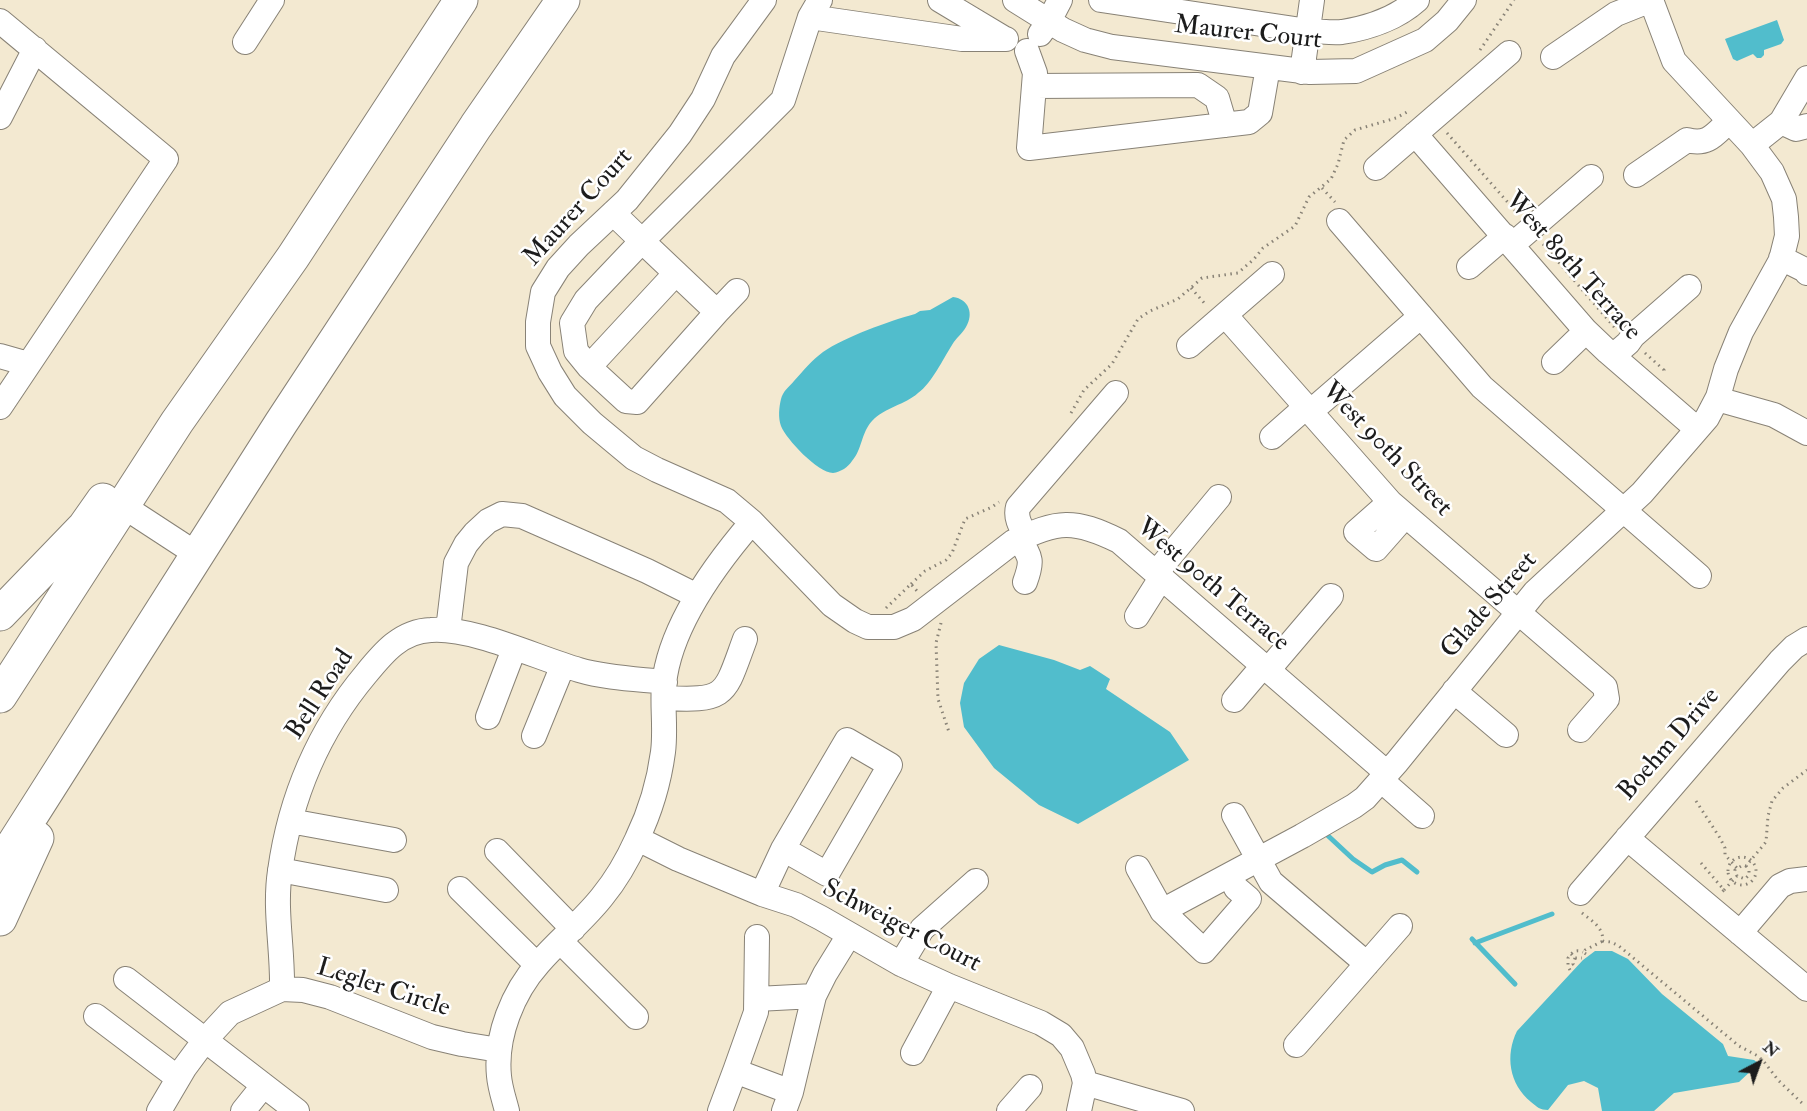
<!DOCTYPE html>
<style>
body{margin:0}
#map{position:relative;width:1807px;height:1111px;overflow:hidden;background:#f3e9d1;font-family:"IM FELL Double Pica",serif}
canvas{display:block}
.north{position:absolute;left:1729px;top:1033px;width:60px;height:60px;-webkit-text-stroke:4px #fff;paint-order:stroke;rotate:41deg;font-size:16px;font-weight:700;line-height:24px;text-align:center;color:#1c1c1c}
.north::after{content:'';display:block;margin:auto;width:21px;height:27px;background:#1c1c1c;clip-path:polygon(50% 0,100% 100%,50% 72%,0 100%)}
</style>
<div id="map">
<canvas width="1807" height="1111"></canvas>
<div class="north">N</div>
</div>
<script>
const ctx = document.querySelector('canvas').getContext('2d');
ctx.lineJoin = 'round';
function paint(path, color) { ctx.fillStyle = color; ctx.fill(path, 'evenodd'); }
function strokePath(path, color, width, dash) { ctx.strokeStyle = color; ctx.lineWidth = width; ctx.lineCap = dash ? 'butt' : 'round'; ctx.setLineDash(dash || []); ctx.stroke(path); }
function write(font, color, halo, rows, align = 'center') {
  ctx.font = font + ' "IM FELL Double Pica",serif'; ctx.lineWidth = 5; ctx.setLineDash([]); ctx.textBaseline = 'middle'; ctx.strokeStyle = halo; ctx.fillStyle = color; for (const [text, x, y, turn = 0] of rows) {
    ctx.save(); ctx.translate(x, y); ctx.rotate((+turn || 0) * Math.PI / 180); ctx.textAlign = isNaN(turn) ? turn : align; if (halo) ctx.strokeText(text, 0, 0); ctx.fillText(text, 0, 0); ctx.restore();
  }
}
paint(new Path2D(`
 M 1777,20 L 1784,40 L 1781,44 L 1764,50 L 1764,55 L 1761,58 L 1757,58 L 1753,54 L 1737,61 L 1733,59 L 1725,39 Z
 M 953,297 C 969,299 974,314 966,327 C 962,334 956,338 952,345 C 943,359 932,383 918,393 C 905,405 885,407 872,421 C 861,433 862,450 852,461 C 848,467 841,472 833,473 C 818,473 786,439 781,426 C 778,418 779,407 781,399 C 783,391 789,387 794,381 C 803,371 812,360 823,352 C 845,337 889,321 915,314 L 920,311 L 930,310 Z
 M 999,645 L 1054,660 L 1080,670 L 1090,666 L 1110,679 L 1106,689 L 1170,732 L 1189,760 L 1078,824 L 1039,805 L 994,768 L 964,727 L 960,703 L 964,683 L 979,659 Z
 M 1595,951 L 1612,951 L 1628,959 L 1662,994 L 1723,1044 L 1728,1056 L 1754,1060 L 1761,1065 L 1754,1068 L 1739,1082 L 1674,1093 L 1654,1111 L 1602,1111 L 1598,1088 L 1584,1081 L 1568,1085 L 1548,1110 C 1540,1110 1537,1107 1531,1102 C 1509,1084 1505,1055 1517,1031 L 1583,960 Z`), '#51bdcc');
strokePath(new Path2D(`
 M 1324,832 L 1353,859 L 1372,872 L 1385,865 L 1402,860 L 1417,872
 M 1472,939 L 1515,984
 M 1475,943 L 1552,914`), '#51bdcc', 5);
const minor = new Path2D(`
 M 764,0 L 723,56 L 703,99 L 680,134 L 627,200 L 579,245 L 558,268 L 543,292 L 538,322 L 538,346 L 550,372 L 565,396 L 592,423 L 634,458 L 657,470 L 727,501 L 752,522 L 832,605 L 855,621 L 868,627 L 894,627 L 913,619 L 1013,542 C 1058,520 1074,519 1119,541 L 1387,773
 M 940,0 L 1005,39
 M 1015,0 L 1063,30 L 1085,40 L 1112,47 L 1310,72 L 1356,71 L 1425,40 L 1447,21 L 1464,0
 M 1101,0 L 1308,31 C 1319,31 1331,33 1342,32 C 1368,28 1397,18 1417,0
 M 810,17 L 962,39 L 1006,39
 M 0,21 L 166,159 L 0,407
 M 1040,34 L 1048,23 L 1060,0
 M 245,42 L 272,0
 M 1027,51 L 1035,73 L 1029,148 L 1249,122 L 1260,113 L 1268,67
 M 1553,57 L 1616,14 L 1651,0
 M 1302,72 L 1312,0
 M 1034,86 L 1198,85 L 1217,98 L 1225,125
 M 0,117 L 35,49
 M 1781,122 L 1807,78
 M 1415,134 L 1586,331 L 1608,352 L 1697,429
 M 1752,145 L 1781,122 L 1796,129 L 1807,126
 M 1376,168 L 1509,53
 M 1636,175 L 1687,140 C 1708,146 1715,134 1729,121
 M 613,213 L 642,241 L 783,100 L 810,17 L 820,0
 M 1339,221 L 1482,387 L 1699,576
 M 642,241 L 717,312 L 637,402 L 626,401 L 589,367 L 576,351 L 572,323 L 586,300 Z
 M 1512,245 L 1591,177
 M 1781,258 L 1805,270 L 1807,273
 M 1469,267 L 1505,236
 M 717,312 L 737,291
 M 1225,315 L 1390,502 L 1605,687 L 1607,699 L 1580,730
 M 1189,346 L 1272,274
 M 0,356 L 28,364
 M 1613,356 L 1628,343 L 1633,336 L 1689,287
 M 1554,362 L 1586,331
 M 589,367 L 676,273
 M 1717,399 L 1774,415 L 1807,433
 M 1310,412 L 1421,316
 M 1272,437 L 1306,407
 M 1390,502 L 1356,532 L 1376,549 L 1405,516
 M 123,506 L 198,555
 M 1026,536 C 1021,527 1015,518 1018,507 L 1116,393
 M 1019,539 C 1031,558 1033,560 1025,582
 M 1156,573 L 1219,497
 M 1137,616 L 1161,578
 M 448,630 L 456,563 L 466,544 L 475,533 L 488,521 L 502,514 L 522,516 L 647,571 L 697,596
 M 1268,670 L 1331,596
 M 1454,691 L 1506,735
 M 664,698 C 728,701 724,696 745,639
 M 1234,700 L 1263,666
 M 488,717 L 514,649
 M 534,736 L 563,665
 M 1381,780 L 1422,816
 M 1234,815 L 1271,882 L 1367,964
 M 290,821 L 394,840
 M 1627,838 L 1807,989
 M 638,839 L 678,859 L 762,894 L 796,905 L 821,918 L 901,964 L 949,986 L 1041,1023 L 1061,1035 L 1072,1048 L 1083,1074 L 1085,1083 L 1079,1111
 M 497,851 L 573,929
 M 1138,868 L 1162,911 L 1204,951 L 1249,899 L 1236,888 L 1230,875
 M 280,870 L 386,890
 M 460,889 L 537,965
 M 1580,893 L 1780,661 L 1794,647 L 1807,639
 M 762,894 L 783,849 L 847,740 L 890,765 L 827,874 L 783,849
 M 1162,911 L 1302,836 L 1354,806 L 1365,798 L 1397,762 L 1535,592 L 1642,493 L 1707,418 L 1718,397 L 1726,369 L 1741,332 L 1781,260 L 1787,236 L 1786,217 L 1784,199 L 1772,172 L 1752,145 L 1674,61 L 1651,0
 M 1740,933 L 1780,886 L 1790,881 L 1807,879
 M 561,942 L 636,1017
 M 901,964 L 922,929 L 976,881
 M 126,979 L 297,1111
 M 282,989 C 283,949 274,910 280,871 C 290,798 319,730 366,674 C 383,653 401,631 431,630 C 473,627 537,658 579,670 C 606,678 637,679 665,682
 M 757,999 L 814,996
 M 96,1016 L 178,1078
 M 1296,1045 L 1400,926
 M 913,1053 L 949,986
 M 735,1071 L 756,1012 L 757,937
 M 1085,1083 L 1182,1111
 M 159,1111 L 185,1067 L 205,1040 L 230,1013 L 282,989 L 303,990 L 330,997 L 432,1037 L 462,1044 L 499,1050
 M 243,1111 L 263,1086
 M 507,1111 C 504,1099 500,1088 499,1076 C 495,1036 513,992 539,963 C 559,940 583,921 602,897 C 616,880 628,859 637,839 C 650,812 659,782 663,752 C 666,729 662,706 664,684 C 670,626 715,565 752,522
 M 720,1111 L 735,1071 L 791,1092
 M 784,1111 L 791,1092 L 814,996 L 825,974 L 849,935
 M 1009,1111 L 1030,1087`);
const highway = new Path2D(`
 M 0,614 L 84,527 L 103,500
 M 0,696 L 177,422 L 293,257 L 461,0
 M 0,865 L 281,423 L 476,126 L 563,0
 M 0,919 L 37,838`);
strokePath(minor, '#888276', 26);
strokePath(highway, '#888276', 35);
strokePath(new Path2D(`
 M 1480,50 L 1514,0
 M 1447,133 L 1518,214
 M 1322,188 L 1335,202
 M 1543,244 L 1615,328
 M 1191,288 L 1206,305
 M 1645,353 L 1664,370 L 1662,373
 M 1071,413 L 1084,390 L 1112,364 L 1138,319 L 1150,311 L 1178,299 L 1202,278 L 1238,273 L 1254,259 L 1263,248 L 1295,226 L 1309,197 L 1331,179 L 1338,164 L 1344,140 L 1355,130 L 1396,118 L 1409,111
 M 911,584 L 925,571 L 946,560 L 952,553 L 965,519 L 992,507 L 999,502
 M 886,608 L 911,584 L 917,591
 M 941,623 L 936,643 L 938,699 L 949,732
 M 1696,801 L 1720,838 L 1725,848 L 1725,855 L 1737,868
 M1728 871a14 14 0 1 1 28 0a14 14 0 1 1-28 0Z
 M 1701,863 L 1724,890 L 1721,893
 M 1746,866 L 1749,870 L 1749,875 L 1745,879 L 1737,876 L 1735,870 L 1743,865 L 1746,866 L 1766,842 L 1768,816 L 1772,801 L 1783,788 L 1807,770
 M 1724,890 L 1737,876
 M 1582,913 C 1592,921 1603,927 1603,941 L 1611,942 L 1619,946 L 1739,1046 L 1758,1056 L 1765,1063 L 1778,1080 L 1805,1106
 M 1571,954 L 1575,958 L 1582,958
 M 1586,954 L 1583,952 L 1585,950 L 1603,941
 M 1575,958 L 1573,964 L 1575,966
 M 1570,970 L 1568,966 L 1568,958 C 1572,952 1576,949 1583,952`), '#888276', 3, [1.5, 4.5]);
strokePath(minor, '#fff', 24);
strokePath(highway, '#fff', 33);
write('26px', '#1c1c1c', '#fff', [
 ["Maurer Court",1248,34,6],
 ["Maurer Court",579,208,-48],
 ["West 89th Terrace",1572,267,48],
 ["West 90th Street",1386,450,46],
 ["West 90th Terrace",1212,586,40],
 ["Glade Street",1490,606,-49],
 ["Bell Road",321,695,-57],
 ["Boehm Drive",1670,745,-49],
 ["Schweiger Court",901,927,27],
 ["Legler Circle",383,989,18]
]);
</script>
